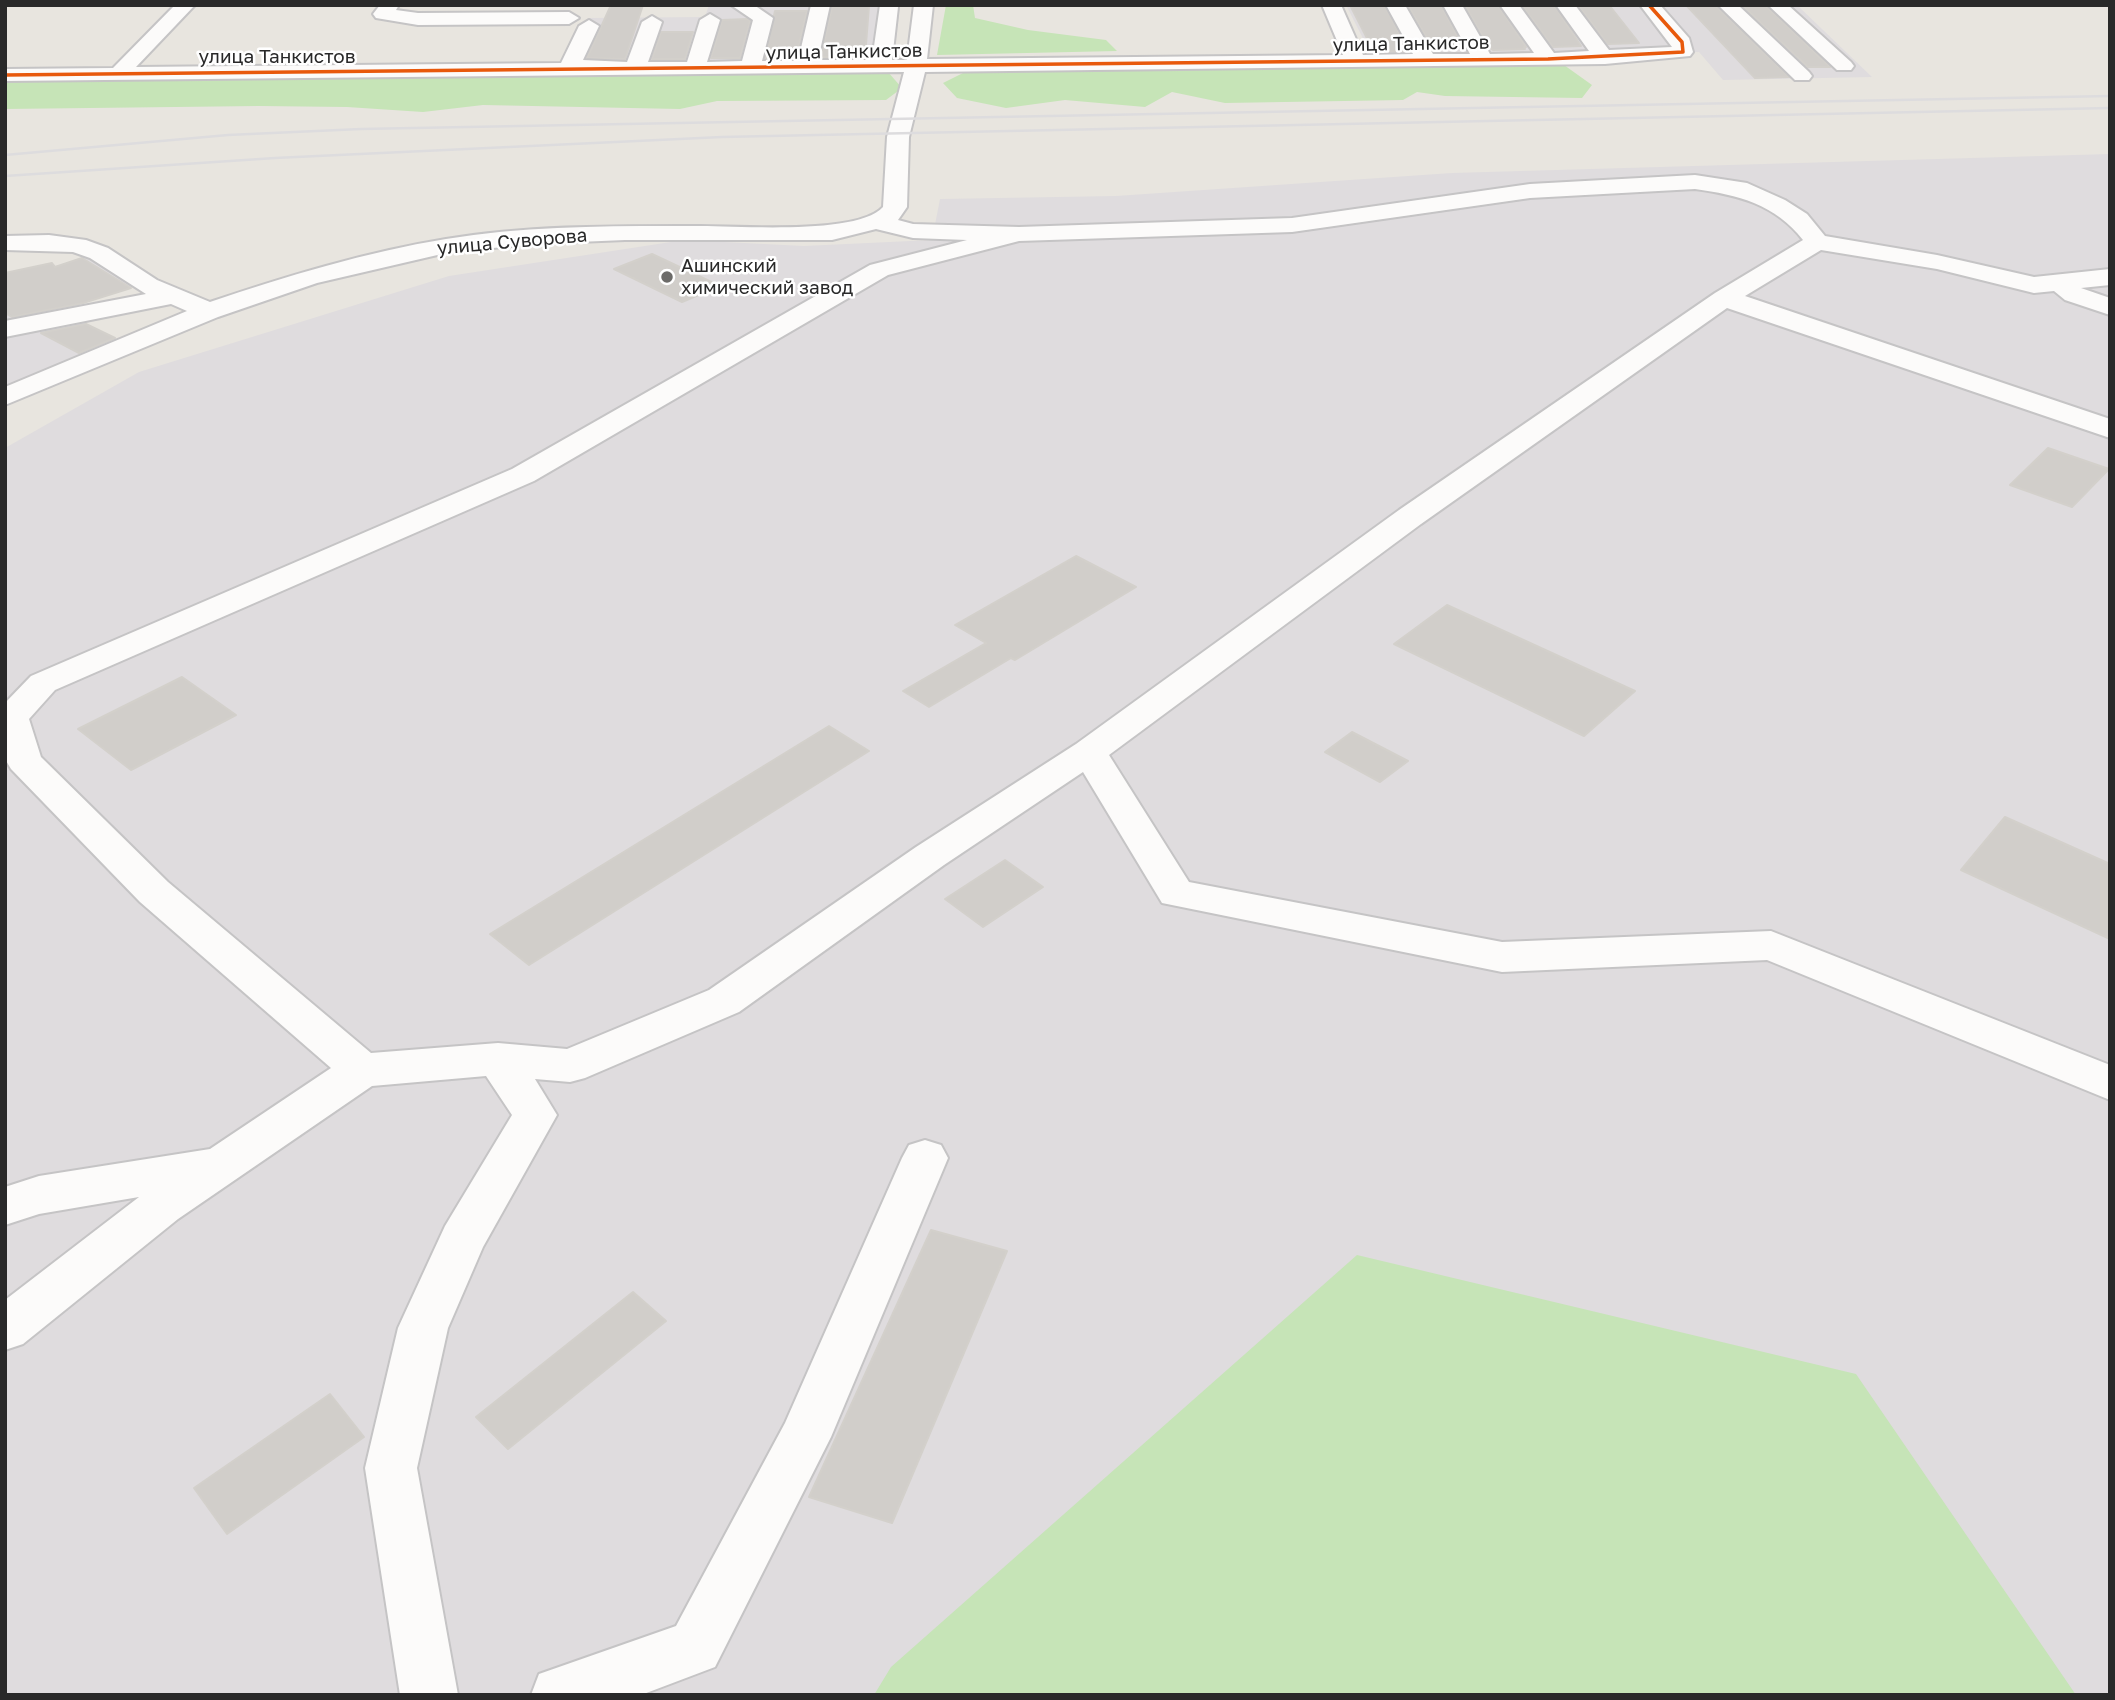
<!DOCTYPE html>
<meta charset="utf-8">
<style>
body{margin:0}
#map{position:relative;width:2115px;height:1700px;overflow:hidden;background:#e8e5df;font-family:"Golos Text",sans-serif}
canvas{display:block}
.frame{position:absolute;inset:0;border:7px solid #292929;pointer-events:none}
</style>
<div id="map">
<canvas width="2115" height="1700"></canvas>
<div class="frame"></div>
</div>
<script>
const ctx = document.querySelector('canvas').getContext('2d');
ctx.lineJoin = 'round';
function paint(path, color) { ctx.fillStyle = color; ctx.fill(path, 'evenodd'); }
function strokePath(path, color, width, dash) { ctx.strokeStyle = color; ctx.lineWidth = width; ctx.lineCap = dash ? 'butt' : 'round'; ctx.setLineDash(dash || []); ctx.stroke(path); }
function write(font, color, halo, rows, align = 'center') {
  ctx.font = font + ' "Golos Text",sans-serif'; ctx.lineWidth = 5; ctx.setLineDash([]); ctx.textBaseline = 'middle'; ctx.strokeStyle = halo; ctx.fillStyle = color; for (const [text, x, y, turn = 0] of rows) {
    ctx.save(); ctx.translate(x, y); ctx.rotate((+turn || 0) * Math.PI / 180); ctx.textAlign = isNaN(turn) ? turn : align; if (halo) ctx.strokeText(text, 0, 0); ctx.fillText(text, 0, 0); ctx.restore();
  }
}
paint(new Path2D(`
 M 709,5 L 900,5 L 893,65 L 564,68 L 589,18 L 705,17 Z
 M 1346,5 L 1797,5 L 1872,77 L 1723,80 L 1699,52 L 1373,58 Z
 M 2110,154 L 2110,1695 L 5,1695 L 5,448 L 139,372 L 449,276 L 684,240 L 804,246 L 932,240 L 940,199 L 1116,196 L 1452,173 Z
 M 91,255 L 135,286 L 61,311 L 122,342 L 5,389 L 5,273 L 52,263 L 56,266 Z`), '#dfdcde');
paint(new Path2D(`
 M 946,5 L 973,5 L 975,18 L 1028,30 L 1106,40 L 1117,51 L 937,55 Z
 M 1455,63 L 1564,65 L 1592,85 L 1582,98 L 1445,96 L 1417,92 L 1403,100 L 1225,103 L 1172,92 L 1145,107 L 1065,100 L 1006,108 L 957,98 L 943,83 L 965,72 Z
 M 888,72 L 902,88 L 886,100 L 717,101 L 680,109 L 483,105 L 423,112 L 347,107 L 259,106 L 5,109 L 5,81 Z
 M 1357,1255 L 1856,1374 L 2076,1695 L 874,1695 L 891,1667 Z`), '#c6e4b7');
const building = new Path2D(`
 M 611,5 L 643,5 L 625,59 L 587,58 Z
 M 1350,5 L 1384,5 L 1409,51 L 1374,52 Z
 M 1408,5 L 1441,5 L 1463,47 L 1432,47 Z
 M 1465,5 L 1498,5 L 1526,47 L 1524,47 L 1525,49 L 1493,50 L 1489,47 Z
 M 1522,5 L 1554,5 L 1581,46 L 1553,47 Z
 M 1578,5 L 1609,5 L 1639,43 L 1608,44 Z
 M 1686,5 L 1715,5 L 1789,77 L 1755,78 Z
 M 1742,5 L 1765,5 L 1830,67 L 1808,67 Z
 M 869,6 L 865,57 L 821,57 L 832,7 Z
 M 775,11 L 807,11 L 796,58 L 765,58 Z
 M 748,19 L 750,21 L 740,58 L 711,58 L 722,20 Z
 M 661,32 L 693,32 L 685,59 L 652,59 Z
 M 652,254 L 720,286 L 682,302 L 614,269 Z
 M 82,258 L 131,288 L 83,303 L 12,317 L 5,313 L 5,273 L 52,263 L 55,267 Z
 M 86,324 L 115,338 L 79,353 L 41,333 Z
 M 2048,448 L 2109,469 L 2072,507 L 2010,485 Z
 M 1076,556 L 1136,587 L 1015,660 L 1011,658 L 929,707 L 903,691 L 986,643 L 955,625 Z
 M 1447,605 L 1635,691 L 1584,736 L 1394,644 Z
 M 182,677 L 236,715 L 131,770 L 78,729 Z
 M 829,726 L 869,751 L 529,965 L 490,934 Z
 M 1352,732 L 1408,761 L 1380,782 L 1325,752 Z
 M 2005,817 L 2110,864 L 2110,939 L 1961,870 Z
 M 1005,860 L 1043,887 L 983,927 L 945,899 Z
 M 931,1230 L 1007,1251 L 892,1523 L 809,1497 Z
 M 633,1292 L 666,1321 L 508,1449 L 476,1417 Z
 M 330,1394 L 364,1437 L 227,1534 L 194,1488 Z`);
paint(building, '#d1ceca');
strokePath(building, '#d3d0cb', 2);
const minor = new Path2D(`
 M 175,5 L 195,5 L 136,67 L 561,63 L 579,26 L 589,20 L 599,26 L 583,60 L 627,62 L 642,22 L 652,16 L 662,22 L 648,62 L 687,62 L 700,20 L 710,14 L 720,20 L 707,62 L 742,61 L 753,20 L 731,5 L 754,5 L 773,18 L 762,61 L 798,61 L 811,5 L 830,5 L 818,60 L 872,60 L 880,5 L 898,7 L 892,60 L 907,60 L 914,5 L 933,5 L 927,59 L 1343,55 L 1322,5 L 1341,5 L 1363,55 L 1413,54 L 1386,5 L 1405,5 L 1433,54 L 1470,54 L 1443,5 L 1462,5 L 1490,54 L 1534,53 L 1500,5 L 1519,5 L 1554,53 L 1589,51 L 1556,5 L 1575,5 L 1609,50 L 1672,47 L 1640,5 L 1660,5 L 1689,38 L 1693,52 L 1690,56 L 1605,64 L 925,72 L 909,137 L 907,207 L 898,220 L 913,224 L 1019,227 L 1292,218 L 1530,184 L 1695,175 L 1747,183 L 1785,200 L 1807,214 L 1825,236 L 1937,255 L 2034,277 L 2110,269 L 2110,285 L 2081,288 L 2110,298 L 2110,315 L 2065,300 L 2054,291 L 2034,293 L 1937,269 L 1821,250 L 1745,296 L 2110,419 L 2110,438 L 1727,308 L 1421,524 L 1109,755 L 1189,882 L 1502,942 L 1771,931 L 2110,1065 L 2110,1100 L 1767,960 L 1502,972 L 1162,903 L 1083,772 L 944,865 L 739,1012 L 585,1078 L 570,1082 L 535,1079 L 557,1115 L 483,1247 L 448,1328 L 417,1468 L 458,1695 L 400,1695 L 365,1468 L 398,1328 L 445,1226 L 512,1115 L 486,1076 L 372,1086 L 178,1219 L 23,1344 L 5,1350 L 5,1300 L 139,1197 L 39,1214 L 5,1225 L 5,1187 L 39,1176 L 210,1149 L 331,1068 L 140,902 L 11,769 L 5,759 L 5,703 L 31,676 L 512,469 L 870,265 L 967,240 L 913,238 L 876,229 L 832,240 L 625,240 L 531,244 L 446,253 L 317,283 L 218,317 L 5,405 L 5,387 L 187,311 L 171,304 L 5,337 L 5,321 L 146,294 L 90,258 L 73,252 L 5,250 L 5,236 L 49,235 L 86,240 L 108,248 L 157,280 L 210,302 C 287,276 366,252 446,239 C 530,225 617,226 701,226 C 740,226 858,235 883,207 L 887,137 L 904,72 L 5,81 L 5,69 L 113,68 ZM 1695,189 C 1738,195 1775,204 1803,240 L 1715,293 L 1399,510 L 1076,744 L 916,847 L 709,990 L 567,1049 L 498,1043 L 371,1053 L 168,882 L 41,757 L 29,719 L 55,690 L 534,481 L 888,275 L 1019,241 L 1292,232 L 1530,198 Z
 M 380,5 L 399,5 L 396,10 L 418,13 L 569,12 L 579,18 L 569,24 L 418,25 L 376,18 L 373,14 Z
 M 1718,5 L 1738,5 L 1809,72 L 1812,76 L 1809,80 L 1795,80 Z
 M 1768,5 L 1788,5 L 1851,62 L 1854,66 L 1851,70 L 1837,70 Z
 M 925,1140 L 941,1145 L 948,1158 L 831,1437 L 715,1667 L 641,1695 L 531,1695 L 539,1674 L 676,1626 L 785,1423 L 902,1158 L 909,1145 Z`);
strokePath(minor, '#c5c4c5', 4);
paint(minor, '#fcfbfa');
strokePath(new Path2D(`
 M 5,155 L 228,135 L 361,129 L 2110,96
 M 5,176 L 275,158 L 722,137 L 2110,108`), '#dddcde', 2.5);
strokePath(new Path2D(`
 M 5,75 L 1548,59 L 1683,52 L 1682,42 L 1649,5`), '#e8590c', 3.5);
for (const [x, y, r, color] of [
 [667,277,7,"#6c6b69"]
]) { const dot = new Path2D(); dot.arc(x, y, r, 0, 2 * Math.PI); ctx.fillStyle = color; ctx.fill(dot); strokePath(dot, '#fff', 2.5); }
write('19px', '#292929', '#fff', [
 ["улица Танкистов",1411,44,-1],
 ["улица Танкистов",844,52,-1],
 ["улица Танкистов",277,57],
 ["улица Суворова",512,242,-5]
]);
write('19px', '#292929', '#fff', [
 ["Ашинский",681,266],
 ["химический завод",681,288]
], 'left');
</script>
